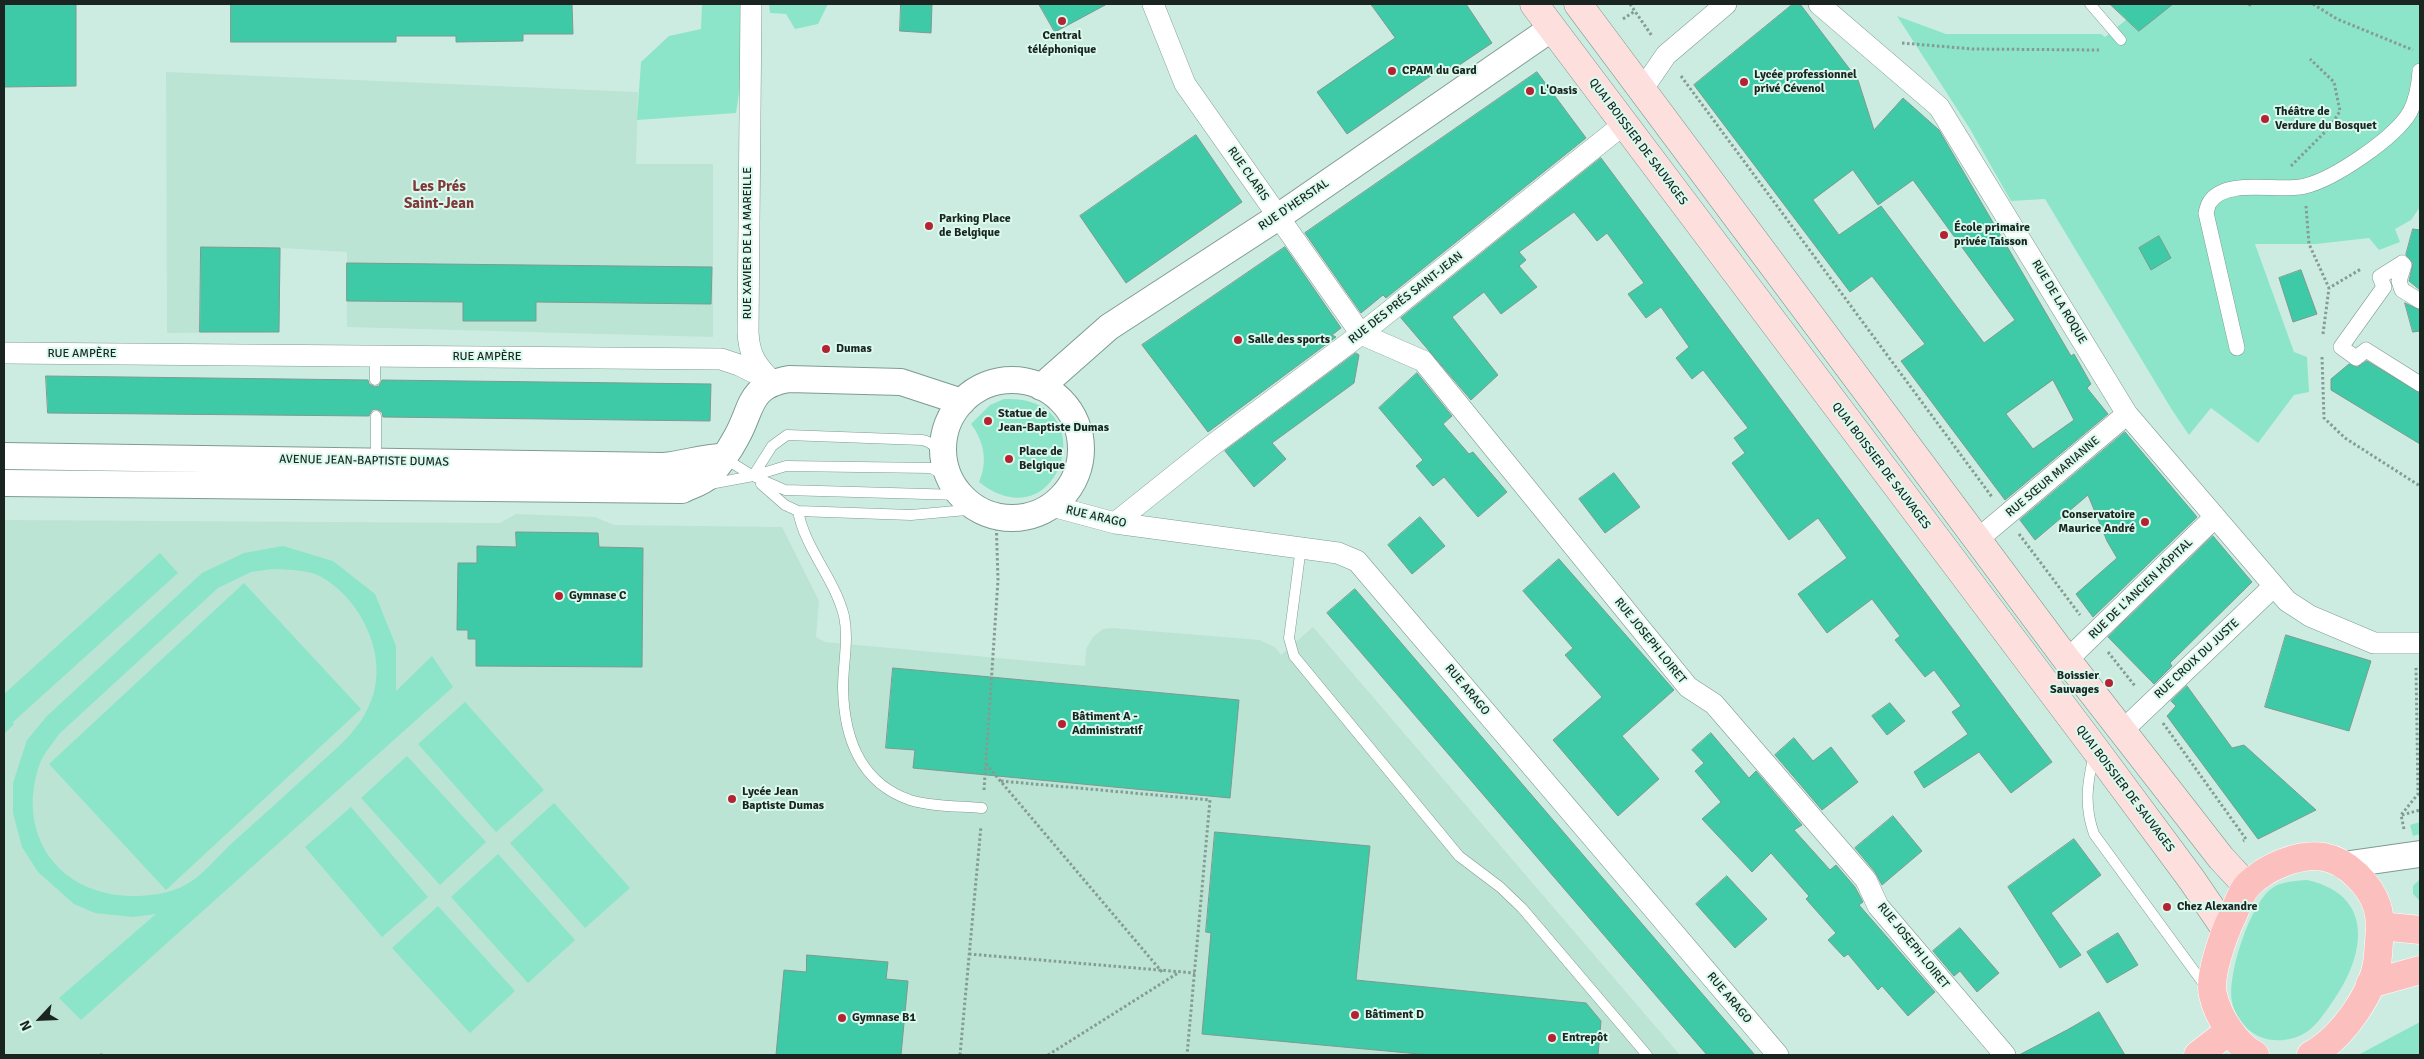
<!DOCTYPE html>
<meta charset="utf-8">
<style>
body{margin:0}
#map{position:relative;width:2424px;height:1059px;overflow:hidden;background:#cdece1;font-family:Signika,sans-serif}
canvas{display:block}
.frame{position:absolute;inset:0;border:5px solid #1a2521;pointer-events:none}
.north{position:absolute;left:15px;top:994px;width:50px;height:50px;-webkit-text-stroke:4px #dafaee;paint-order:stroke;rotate:245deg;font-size:14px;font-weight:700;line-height:20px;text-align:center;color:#1a2521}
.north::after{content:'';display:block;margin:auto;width:18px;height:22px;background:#1a2521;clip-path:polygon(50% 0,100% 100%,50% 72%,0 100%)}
</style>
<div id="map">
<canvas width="2424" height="1059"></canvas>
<div class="frame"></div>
<div class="north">N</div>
</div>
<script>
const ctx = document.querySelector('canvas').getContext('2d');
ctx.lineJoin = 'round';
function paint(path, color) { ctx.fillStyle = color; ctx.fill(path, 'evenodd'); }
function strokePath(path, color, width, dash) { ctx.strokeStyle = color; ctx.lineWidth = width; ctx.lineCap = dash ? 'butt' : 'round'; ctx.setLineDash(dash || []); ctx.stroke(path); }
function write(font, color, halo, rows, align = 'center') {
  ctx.font = font + ' Signika,sans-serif'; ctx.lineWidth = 4; ctx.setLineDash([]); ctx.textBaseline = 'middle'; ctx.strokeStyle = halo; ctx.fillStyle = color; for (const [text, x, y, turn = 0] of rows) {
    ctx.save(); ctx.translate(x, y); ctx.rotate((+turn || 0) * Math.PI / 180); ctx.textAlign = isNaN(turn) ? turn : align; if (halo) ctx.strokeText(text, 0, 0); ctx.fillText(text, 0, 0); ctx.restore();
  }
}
paint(new Path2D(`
 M 166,72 L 638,92 L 636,164 L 713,164 L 713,337 L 347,327 L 347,252 L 281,248 L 279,332 L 167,333 Z
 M 516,514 L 595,517 L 614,525 L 782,527 L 819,601 L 816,637 L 825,642 L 1085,666 L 1086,649 L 1093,637 L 1103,629 L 1112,628 L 1260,640 L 1276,648 L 1281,655 L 1313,627 L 1680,1055 L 4,1055 L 4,520 L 500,523 Z`), '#bbe4d5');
paint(new Path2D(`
 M 702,4 L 740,4 L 743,66 L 736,113 L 637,120 L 641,62 L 669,36 L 701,29 Z
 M 769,4 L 828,4 L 818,24 L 795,29 L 786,14 L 770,13 Z
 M 2173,4 L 2420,4 L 2420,207 L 2411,220 L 2395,229 L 2400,242 L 2379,250 L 2369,238 L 2316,244 L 2255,244 L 2294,352 L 2307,357 L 2309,392 L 2294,395 L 2258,443 L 2211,408 L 2189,435 L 2172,410 L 2045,199 L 2011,201 L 1970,129 L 1897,16 L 1946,34 L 2101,34 L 2105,37 L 2127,19 L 2139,30 Z
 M 1004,399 C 1108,394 1060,546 979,482 C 988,462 984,441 971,424 L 990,405 Z
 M 283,546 L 333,561 L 375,594 L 396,646 L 396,691 L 432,656 L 453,687 L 81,1020 L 59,998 L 156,914 L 133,917 L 95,913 L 74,904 L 38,872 L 22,847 L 13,813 L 13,783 L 27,740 L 47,716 L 202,573 L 244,553 ZM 272,569 C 289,570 310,569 325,579 C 360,601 385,650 374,692 C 368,714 355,731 339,746 C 303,779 268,811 232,843 C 218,856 203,875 187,884 C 170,894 150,896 132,896 C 57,895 15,833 40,763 C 44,753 53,743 59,734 L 218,588 L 251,572 Z
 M 160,553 L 178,573 L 13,722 L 14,724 L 4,734 L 4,694 Z
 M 244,583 L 361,709 L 166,890 L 49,764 Z
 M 465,702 L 544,790 L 496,832 L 418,744 Z
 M 407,756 L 486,842 L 440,885 L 361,798 Z
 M 554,803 L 630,888 L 585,928 L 510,843 Z
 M 351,807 L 428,897 L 382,937 L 305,847 Z
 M 2420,822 L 2420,834 L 2413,836 L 2410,825 Z
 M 498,854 L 575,940 L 528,983 L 451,897 Z
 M 2420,879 L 2420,901 L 2413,894 L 2413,886 Z
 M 2307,880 C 2376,895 2365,956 2333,1001 C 2325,1012 2317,1026 2305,1033 C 2284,1045 2256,1043 2241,1021 C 2237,1015 2233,1009 2232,1001 C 2227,975 2250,905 2271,889 C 2281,881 2295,881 2307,880 Z
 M 438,906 L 515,991 L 470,1033 L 392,948 Z
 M 2420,1022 L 2420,1055 L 2358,1055 Z`), '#8ce5c9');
const building = new Path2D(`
 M 4,4 L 76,4 L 76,86 L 4,87 Z
 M 231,4 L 572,4 L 573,34 L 523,34 L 523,41 L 456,42 L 456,36 L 396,36 L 396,42 L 231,42 Z
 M 901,4 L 932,4 L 931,33 L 900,31 Z
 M 1039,4 L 1107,4 L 1055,32 Z
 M 1371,4 L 1466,4 L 1492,43 L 1446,74 L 1442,68 L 1347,134 L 1317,92 L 1395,38 Z
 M 1793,4 L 1800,4 L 1858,80 L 1874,130 L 1903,98 L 1939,130 L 2071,356 L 2074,354 L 2091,384 L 2087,388 L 2108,414 L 2005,500 L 1901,361 L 1925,344 L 1872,276 L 1850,292 L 1694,85 ZM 1853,170 L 1878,205 L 1913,180 L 2015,320 L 1984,343 L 1881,206 L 1839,235 L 1813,200 ZM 2053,380 L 2074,420 L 2033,449 L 2006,414 Z
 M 2110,4 L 2173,4 L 2139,31 Z
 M 1537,72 L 1586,138 L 1386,298 L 1383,295 L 1361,313 L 1305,233 Z
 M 1196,135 L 1242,202 L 1126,283 L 1080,216 Z
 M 1601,158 L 2052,762 L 2011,793 L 1979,752 L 1924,788 L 1914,772 L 1968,734 L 1952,712 L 1961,706 L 1934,670 L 1925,677 L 1895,640 L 1900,636 L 1872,599 L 1827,633 L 1798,594 L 1847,558 L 1818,518 L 1789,540 L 1732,463 L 1745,453 L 1734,438 L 1748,428 L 1703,370 L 1692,379 L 1676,358 L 1689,347 L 1661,307 L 1646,318 L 1628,294 L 1644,283 L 1607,233 L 1597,241 L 1574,212 L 1519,252 L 1526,260 L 1519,266 L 1537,287 L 1501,314 L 1484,292 L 1452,317 L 1498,375 L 1471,400 L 1401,318 Z
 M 2413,229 L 2420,230 L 2420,290 L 2409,281 L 2413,263 L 2406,255 Z
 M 2159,236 L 2171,258 L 2151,270 L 2139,248 Z
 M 201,247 L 280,248 L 279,332 L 200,332 Z
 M 1285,247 L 1341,328 L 1332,335 L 1336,337 L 1208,432 L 1142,345 Z
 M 347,263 L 712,267 L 711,304 L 536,302 L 536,321 L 463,321 L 463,302 L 347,301 Z
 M 2301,270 L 2317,314 L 2293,322 L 2279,278 Z
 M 2405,303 L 2420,310 L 2420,331 L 2413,332 Z
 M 1356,353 L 1359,355 L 1354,383 L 1272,443 L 1286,459 L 1254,487 L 1225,451 Z
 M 2367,361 L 2420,393 L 2420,444 L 2331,390 L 2331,379 L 2349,364 L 2357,367 Z
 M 1417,373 L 1452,416 L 1443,424 L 1469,454 L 1473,452 L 1507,492 L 1478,517 L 1444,477 L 1433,486 L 1416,466 L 1423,460 L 1379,408 Z
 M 46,376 L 368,380 L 369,384 L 375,387 L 379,386 L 382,380 L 711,384 L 710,421 L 383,417 L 382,412 L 376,409 L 372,410 L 369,416 L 48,413 Z
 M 2125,432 L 2197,517 L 2093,617 L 2076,594 L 2117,558 L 2107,541 L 2088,495 L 2035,540 L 2020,520 Z
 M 1614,473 L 1640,507 L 1605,533 L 1579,499 Z
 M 1420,517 L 1445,546 L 1412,574 L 1388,545 Z
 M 516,532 L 598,533 L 599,547 L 643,548 L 642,667 L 476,666 L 476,639 L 468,639 L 468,630 L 457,630 L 458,563 L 477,563 L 477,546 L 516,547 Z
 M 2213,536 L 2252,582 L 2170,663 L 2172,666 L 2154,684 L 2108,637 Z
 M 1559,559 L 1674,690 L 1622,736 L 1659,779 L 1618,816 L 1553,740 L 1602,697 L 1565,655 L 1573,648 L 1523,591 Z
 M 1355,589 L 1686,975 L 1755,1055 L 1707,1055 L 1327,613 Z
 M 2286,635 L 2371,661 L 2349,731 L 2265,707 Z
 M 893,668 L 1239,700 L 1230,798 L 913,768 L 915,750 L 886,748 Z
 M 2187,686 L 2232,748 L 2244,745 L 2316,810 L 2258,839 L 2167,716 L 2176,706 L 2171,701 Z
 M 1890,703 L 1905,721 L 1887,735 L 1872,716 Z
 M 1711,733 L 1749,778 L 1756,771 L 1802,825 L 1794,830 L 1830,870 L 1836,865 L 1855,887 L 1863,902 L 1859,905 L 1935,992 L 1908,1016 L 1882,986 L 1878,990 L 1848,954 L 1844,957 L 1828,940 L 1836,933 L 1806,899 L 1809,896 L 1771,853 L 1752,872 L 1702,819 L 1721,802 L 1695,771 L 1704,763 L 1692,750 Z
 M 1794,738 L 1813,761 L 1831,747 L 1858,782 L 1822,810 L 1775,755 Z
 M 1893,816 L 1922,851 L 1882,885 L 1875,872 L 1855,848 Z
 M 1215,832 L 1370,846 L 1356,980 L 1586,1003 L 1601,1021 L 1598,1055 L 1430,1055 L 1202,1034 L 1211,933 L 1206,932 Z
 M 2074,839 L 2101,875 L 2051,913 L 2081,955 L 2060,968 L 2008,887 Z
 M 1727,876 L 1767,919 L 1735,948 L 1696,904 Z
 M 1960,928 L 1999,973 L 1977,992 L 1960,971 L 1954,976 L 1933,951 Z
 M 2118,933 L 2138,965 L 2107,983 L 2087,952 Z
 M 807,955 L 888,962 L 886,979 L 908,981 L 901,1055 L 776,1055 L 784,970 L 806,972 Z
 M 2099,1012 L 2125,1055 L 2019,1055 L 2067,1030 Z`);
paint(building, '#3ecaa6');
strokePath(building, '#7d9a90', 1);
const service = new Path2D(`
 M 2090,4 L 2121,40
 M 375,356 L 375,380
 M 376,416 L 376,460
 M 724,458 L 753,476 L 785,490 L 961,495
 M 753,476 L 772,446 L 787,435 L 922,440 C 933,442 938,450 944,459
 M 710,484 L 753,476 L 786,466 L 931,468 L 950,478
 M 761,484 L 785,505 L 798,511 L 911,515 L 978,509
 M 798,511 C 805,549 835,579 844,616 C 849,639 843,664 843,688 C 844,737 860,783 910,800 C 933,807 959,806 982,808
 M 1301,547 L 1289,638 L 1294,656 L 1459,856 L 1500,887 L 1522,908 L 1647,1055
 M 2094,755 C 2087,783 2084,806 2094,834 L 2206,987`);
const pedestrian = new Path2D(`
 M 2420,301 L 2402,290 L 2399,281 L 2404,265 L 2402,263 L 2380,277 L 2384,287 L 2341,347 L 2356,358 L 2366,350 L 2420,384
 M 2237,348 L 2206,213 C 2207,210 2208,204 2210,202 C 2226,177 2281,193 2305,186 C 2334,179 2395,138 2410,112 C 2417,99 2419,86 2420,71`);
const minor = new Path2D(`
 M 751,4 L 748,332 C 749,352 754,362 767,376
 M 1153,4 L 1185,84 L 1361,334 L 1423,361 L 1688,687 L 1714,704 L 1866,880 L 1878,906 L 2005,1055
 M 1819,4 L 1939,107 L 2127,414 L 2287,601 L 2310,616 L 2374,643 L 2420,643
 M 1642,90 L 1666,55 L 1726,4
 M 4,353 L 721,359 L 739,365 L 773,382
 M 1052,506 L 1115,523 L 1338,553 L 1357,561 L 1778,1055
 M 1115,523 L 1210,447 L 1361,334 L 1624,124
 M 1978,539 L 2127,414
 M 2067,660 L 2215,517
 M 2121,732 L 2274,586`);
const tertiary = new Path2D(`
 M943 449a69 69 0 1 1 138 0a69 69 0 1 1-138 0Z
 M 1041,387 L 1109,327 L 1278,217 L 1552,28
 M 4,456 L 664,466 C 685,464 703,457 723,457
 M 4,483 L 682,490 C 690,486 703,482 709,476 C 719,465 729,451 736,438 C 753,409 747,386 789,379 L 901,382 L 962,402
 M 2343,865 L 2420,854`);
const secondary = new Path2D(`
 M 1534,4 L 2095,749 L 2192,880 L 2226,930
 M 1578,4 L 2067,660 L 2221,858 L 2247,886`);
const primary = new Path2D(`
 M 2380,926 L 2420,930
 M 2370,984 L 2420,970
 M 2198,1055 L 2229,1031
 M 2255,1055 C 2236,1045 2218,1017 2213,995 C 2208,977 2224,933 2233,915 C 2237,906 2241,892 2248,885 C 2266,867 2298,853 2324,857 C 2347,861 2370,885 2377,906 C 2382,922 2379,939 2378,955 C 2376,991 2342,1038 2311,1055`);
strokePath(service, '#7e9b91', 11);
strokePath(pedestrian, '#7e9b91', 16);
strokePath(minor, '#7e9b91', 22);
strokePath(tertiary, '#7e9b91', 28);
strokePath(secondary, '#7e9b91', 29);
strokePath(primary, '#fff', 29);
strokePath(new Path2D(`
 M 1630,4 L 1652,36
 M 2313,4 L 2337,19 L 2413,50
 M 2249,6 L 2250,4
 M 1623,19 L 1635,11
 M 1902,43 L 1973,49 L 2099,50
 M 1681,76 L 1992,497
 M 2291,166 L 2330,127 L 2340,111 L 2334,82 L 2310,59
 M 2306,206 L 2309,244 L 2329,288 L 2361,269
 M 2323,334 L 2329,288
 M 2322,357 L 2324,418 L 2345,438 L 2420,486
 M 2019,534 L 2080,615
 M 2108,652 L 2135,686
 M 2163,723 L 2246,839 L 2243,841
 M 986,764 L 1162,972
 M 1001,781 L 1210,800 L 1187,1055
 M 984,790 L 998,580 L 996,517
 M 2402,815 L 2420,810
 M 2404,829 L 2401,815 L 2418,794 L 2416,666
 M 969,954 L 1195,973
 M 100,1055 L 104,1055
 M 960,1055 L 981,826
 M 1048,1055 L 1178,973`), '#859c94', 3, [2.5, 2.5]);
strokePath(service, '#fff', 10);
strokePath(pedestrian, '#fff', 15);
strokePath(minor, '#fff', 21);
strokePath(tertiary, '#fff', 26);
strokePath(secondary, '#fddfde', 28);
strokePath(primary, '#fbbfbe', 28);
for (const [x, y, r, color] of [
 [1062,21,5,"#b52332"],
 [1392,71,5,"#b52332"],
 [1744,82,5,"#b52332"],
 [1530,91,5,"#b52332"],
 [2265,119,5,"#b52332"],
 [929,226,5,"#b52332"],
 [1944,235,5,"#b52332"],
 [1238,340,5,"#b52332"],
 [826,349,5,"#b52332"],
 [988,421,5,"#b52332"],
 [1009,459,5,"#b52332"],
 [2145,522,5,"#b52332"],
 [559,596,5,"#b52332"],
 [2109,683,5,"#b52332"],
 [1062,724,5,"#b52332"],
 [732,799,5,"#b52332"],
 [2167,907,5,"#b52332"],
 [1355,1015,5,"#b52332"],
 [842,1018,5,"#b52332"],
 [1552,1038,5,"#b52332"]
]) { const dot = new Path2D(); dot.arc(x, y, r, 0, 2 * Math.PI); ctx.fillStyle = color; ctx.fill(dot); strokePath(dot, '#dafaee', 2); }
write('bold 12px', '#1a2521', '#dafaee', [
 ["Central",1062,36,"center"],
 ["téléphonique",1062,50,"center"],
 ["CPAM du Gard",1402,71],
 ["Lycée professionnel",1754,75],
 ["privé Cévenol",1754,89],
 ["L'Oasis",1540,91],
 ["Théâtre de",2275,112],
 ["Verdure du Bosquet",2275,126],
 ["Parking Place",939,219],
 ["de Belgique",939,233],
 ["École primaire",1954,228],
 ["privée Taisson",1954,242],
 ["Salle des sports",1248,340],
 ["Dumas",836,349],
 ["Statue de",998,414],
 ["Jean-Baptiste Dumas",998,428],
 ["Place de",1019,452],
 ["Belgique",1019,466],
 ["Conservatoire",2135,515,"right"],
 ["Maurice André",2135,529,"right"],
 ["Gymnase C",569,596],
 ["Boissier",2099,676,"right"],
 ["Sauvages",2099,690,"right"],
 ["Bâtiment A -",1072,717],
 ["Administratif",1072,731],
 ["Lycée Jean",742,792],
 ["Baptiste Dumas",742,806],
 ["Chez Alexandre",2177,907],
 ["Bâtiment D",1365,1015],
 ["Gymnase B1",852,1018],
 ["Entrepôt",1562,1038]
], 'left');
write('12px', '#1a2521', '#dafaee', [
 ["QUAI BOISSIER DE SAUVAGES",1638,142,53],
 ["RUE CLARIS",1248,174,55],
 ["RUE D'HERSTAL",1294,205,-34],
 ["RUE XAVIER DE LA MAREILLE",748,243,-90],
 ["RUE DES PRÉS SAINT-JEAN",1406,298,-38],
 ["RUE DE LA ROQUE",2059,302,59],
 ["RUE AMPÈRE",82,354],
 ["RUE AMPÈRE",487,357],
 ["AVENUE JEAN-BAPTISTE DUMAS",364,461,1],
 ["QUAI BOISSIER DE SAUVAGES",1881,466,53],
 ["RUE SŒUR MARIANNE",2053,477,-40],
 ["RUE ARAGO",1096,517,13],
 ["RUE DE L'ANCIEN HÔPITAL",2141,589,-44],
 ["RUE JOSEPH LOIRET",1650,641,51],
 ["RUE CROIX DU JUSTE",2197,659,-43],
 ["RUE ARAGO",1467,690,50],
 ["QUAI BOISSIER DE SAUVAGES",2125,789,53],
 ["RUE JOSEPH LOIRET",1913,946,51],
 ["RUE ARAGO",1729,998,50]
]);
write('bold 15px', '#803839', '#dafaee', [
 ["Les Prés",439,187],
 ["Saint-Jean",439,204]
]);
</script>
